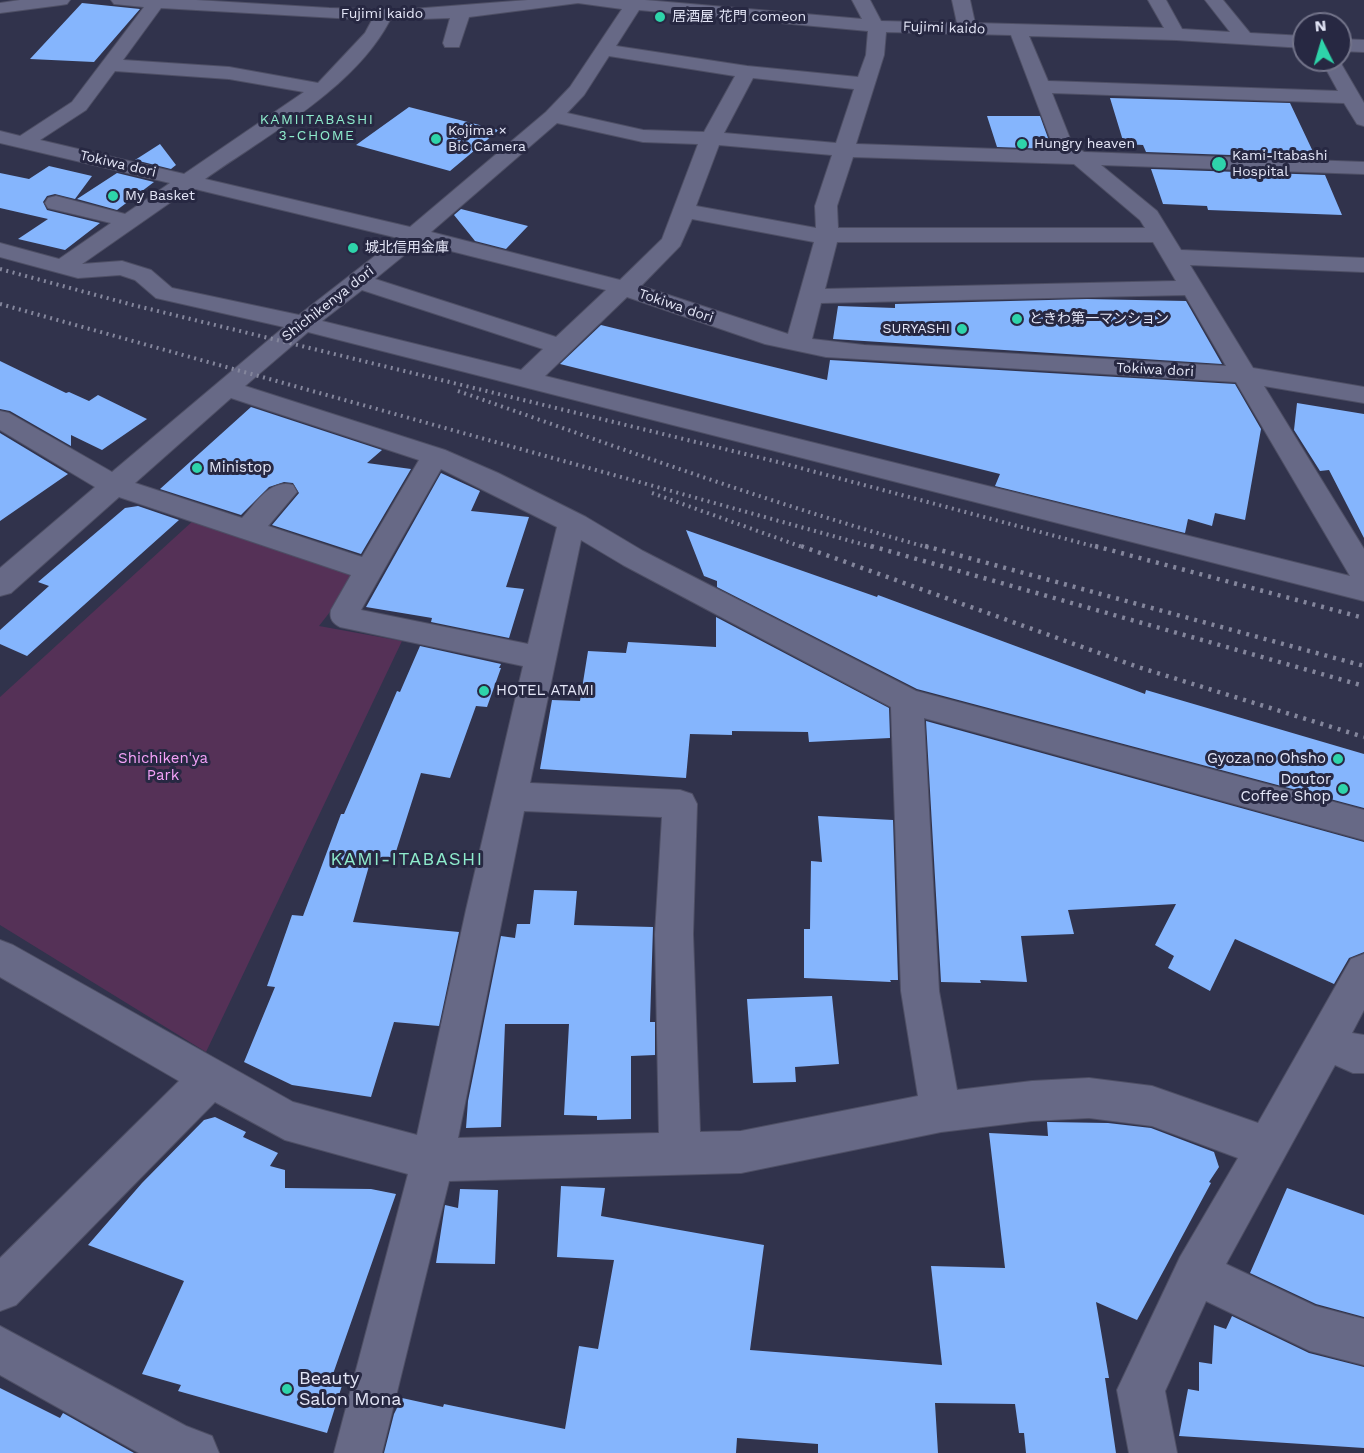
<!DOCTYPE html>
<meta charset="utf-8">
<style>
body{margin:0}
#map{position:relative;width:1364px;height:1453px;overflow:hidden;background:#31334c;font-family:"Work Sans",sans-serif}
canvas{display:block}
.north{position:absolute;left:1292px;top:12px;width:60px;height:60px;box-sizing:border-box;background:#272842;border:2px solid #73748a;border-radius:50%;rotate:355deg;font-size:16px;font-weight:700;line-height:24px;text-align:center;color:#e4e6f7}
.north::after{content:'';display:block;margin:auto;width:21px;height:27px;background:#2ed4aa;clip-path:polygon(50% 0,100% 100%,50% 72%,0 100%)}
</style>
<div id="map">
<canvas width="1364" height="1453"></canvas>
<div class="north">N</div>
</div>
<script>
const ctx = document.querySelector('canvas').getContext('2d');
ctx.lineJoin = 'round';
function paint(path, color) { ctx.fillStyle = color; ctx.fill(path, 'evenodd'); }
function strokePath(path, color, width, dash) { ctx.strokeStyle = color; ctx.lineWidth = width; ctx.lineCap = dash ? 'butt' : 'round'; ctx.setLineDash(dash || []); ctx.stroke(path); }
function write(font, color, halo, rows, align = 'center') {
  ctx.font = font + ' "Work Sans","Noto Sans JP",sans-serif'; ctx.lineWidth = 6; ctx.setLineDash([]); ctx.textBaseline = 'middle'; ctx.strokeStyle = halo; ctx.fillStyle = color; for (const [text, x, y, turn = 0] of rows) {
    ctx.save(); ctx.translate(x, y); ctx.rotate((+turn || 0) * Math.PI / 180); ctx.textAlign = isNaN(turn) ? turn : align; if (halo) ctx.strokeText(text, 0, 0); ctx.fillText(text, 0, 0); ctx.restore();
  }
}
paint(new Path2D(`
 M 195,519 L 361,572 L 319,626 L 402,641 L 206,1052 L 0,925 L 0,697 Z`), '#553157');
paint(new Path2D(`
 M 82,3 L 140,9 L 94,62 L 30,59 Z
 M 1110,98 L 1290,103 L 1316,158 L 1146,152 L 1143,145 L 1124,144 Z
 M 409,107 L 499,130 L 450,171 L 356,145 Z
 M 987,116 L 1040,116 L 1052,149 L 997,147 Z
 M 160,144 L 176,165 L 171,169 L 135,160 Z
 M 49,166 L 92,176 L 75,199 L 55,194 L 47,196 L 43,202 L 47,210 L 100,223 L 65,250 L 18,239 L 48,219 L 0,208 L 0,173 L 29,179 Z
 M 1151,169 L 1325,175 L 1342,215 L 1208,210 L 1207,206 L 1163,204 Z
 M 117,173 L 154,182 L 117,210 L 77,199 Z
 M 461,209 L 528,226 L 506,249 L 475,241 L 454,215 Z
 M 1087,299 L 1186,301 L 1222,364 L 833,339 L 838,306 L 895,308 L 895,304 Z
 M 601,325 L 827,380 L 830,360 L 1235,384 L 1261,429 L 1245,520 L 1215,513 L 1212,526 L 1188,519 L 1185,533 L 995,486 L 1000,474 L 560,364 Z
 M 0,361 L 66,393 L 69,392 L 89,401 L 98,395 L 147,419 L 102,450 L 71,435 L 71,446 L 10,411 L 0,409 Z
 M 1297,403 L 1364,414 L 1364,538 L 1329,470 L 1320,471 L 1294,430 Z
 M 251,407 L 382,450 L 367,463 L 411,469 L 361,554 L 272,525 L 299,493 L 293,483 L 284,482 L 269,487 L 241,515 L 160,489 Z
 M 0,433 L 68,474 L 0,521 Z
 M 441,473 L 480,491 L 471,511 L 529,517 L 506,587 L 524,589 L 509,638 L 431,622 L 432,618 L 366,607 Z
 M 138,506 L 179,520 L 27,656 L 0,644 L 0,630 L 49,586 L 38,582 L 125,508 Z
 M 686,530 L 877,597 L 878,595 L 1145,694 L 1146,690 L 1364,754 L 1364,808 L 917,689 L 717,587 L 717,581 L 704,576 Z
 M 716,617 L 889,708 L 890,738 L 809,742 L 808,732 L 732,731 L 732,735 L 690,734 L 686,778 L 540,769 L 552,700 L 580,701 L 588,651 L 626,653 L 628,642 L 716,647 Z
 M 420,646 L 501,664 L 499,668 L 501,668 L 487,707 L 476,706 L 450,778 L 421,773 L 393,861 L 371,859 L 353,922 L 459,932 L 439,1026 L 394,1022 L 371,1097 L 292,1085 L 244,1062 L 275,987 L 267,986 L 292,915 L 303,916 L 341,814 L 344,814 L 397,691 L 400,692 Z
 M 926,721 L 1364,842 L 1364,952 L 1349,958 L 1334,984 L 1235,939 L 1210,991 L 1168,968 L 1174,956 L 1155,945 L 1176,904 L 1068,910 L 1074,934 L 1021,936 L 1027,982 L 980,980 L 981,983 L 941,982 Z
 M 818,816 L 893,820 L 898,980 L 890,980 L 891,982 L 804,978 L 804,929 L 810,929 L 811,861 L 822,862 Z
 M 534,890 L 577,891 L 574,925 L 653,927 L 650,1022 L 655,1022 L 655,1055 L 631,1056 L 631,1119 L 597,1120 L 597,1116 L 564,1115 L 569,1024 L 505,1024 L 501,1127 L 466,1128 L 468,1101 L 501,936 L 515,938 L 517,924 L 530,924 Z
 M 832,996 L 839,1064 L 795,1067 L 796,1082 L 753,1083 L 747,999 Z
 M 215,1117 L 246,1132 L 243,1137 L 278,1153 L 270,1166 L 285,1170 L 285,1188 L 371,1189 L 396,1194 L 333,1374 L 345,1376 L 327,1433 L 178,1391 L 181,1385 L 142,1374 L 184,1281 L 88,1245 L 142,1183 L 204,1120 Z
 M 1047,1122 L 1108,1123 L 1151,1128 L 1214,1152 L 1219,1167 L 1209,1182 L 1211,1183 L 1137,1320 L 1096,1302 L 1109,1378 L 1105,1378 L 1116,1453 L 1026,1453 L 1024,1433 L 1019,1433 L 1015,1404 L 935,1403 L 938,1453 L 818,1453 L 818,1444 L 737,1438 L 736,1453 L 384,1453 L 394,1414 L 402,1398 L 443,1407 L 444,1404 L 565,1429 L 579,1346 L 598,1349 L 614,1260 L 557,1257 L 561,1186 L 605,1188 L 601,1216 L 764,1245 L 750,1350 L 942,1365 L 931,1266 L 1005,1268 L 989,1133 L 1048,1136 Z
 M 1287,1188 L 1364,1215 L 1364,1317 L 1316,1304 L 1250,1273 Z
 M 460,1189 L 498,1190 L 495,1264 L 436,1263 L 445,1205 L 458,1208 Z
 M 1232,1316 L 1309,1353 L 1364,1367 L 1364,1448 L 1179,1436 L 1188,1389 L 1199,1391 L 1199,1362 L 1212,1364 L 1214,1325 L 1226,1329 Z
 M 0,1388 L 60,1418 L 63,1413 L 134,1453 L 0,1453 Z`), '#85b5fd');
const minor = new Path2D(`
 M 20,0 L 70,0 L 67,4 L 61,5 L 0,13 L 0,3 Z
 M 111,0 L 196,0 L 329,8 L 399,10 L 528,0 L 645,0 L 862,19 L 852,0 L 870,0 L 881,21 L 957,23 L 952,0 L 970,0 L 975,23 L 1164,28 L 1148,0 L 1166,0 L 1182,29 L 1230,32 L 1205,0 L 1223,0 L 1250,33 L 1304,36 L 1304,48 L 1176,40 L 1029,36 L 1048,81 L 1338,91 L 1321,60 L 1339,60 L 1364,103 L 1364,126 L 1357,124 L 1344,103 L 1052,93 L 1073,146 L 1084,152 L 1364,162 L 1364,174 L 1101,165 L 1157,211 L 1181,250 L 1364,258 L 1364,272 L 1190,265 L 1253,368 L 1364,387 L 1364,403 L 1264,386 L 1364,549 L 1364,601 L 308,332 L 245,386 L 445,450 L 498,473 L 586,517 L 643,551 L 916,691 L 1364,810 L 1364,840 L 924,718 L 939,991 L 957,1090 L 1032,1081 L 1089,1078 L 1152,1086 L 1258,1123 L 1351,959 L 1364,954 L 1364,1010 L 1352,1033 L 1364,1035 L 1364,1073 L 1353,1073 L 1335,1065 L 1226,1264 L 1315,1306 L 1364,1319 L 1364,1365 L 1310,1351 L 1206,1301 L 1165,1391 L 1177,1453 L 1129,1453 L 1117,1390 L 1180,1257 L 1238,1158 L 1152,1126 L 1089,1118 L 1032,1121 L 941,1132 L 741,1173 L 449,1181 L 382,1453 L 334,1453 L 408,1174 L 285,1140 L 215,1102 L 16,1305 L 0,1311 L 0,1258 L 179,1081 L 0,977 L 0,940 L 13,945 L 293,1102 L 417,1135 L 466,910 L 523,666 L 340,627 C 333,623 329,619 331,610 L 351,575 L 119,497 L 11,593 L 0,596 L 0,568 L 95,487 L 0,430 L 0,411 L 9,413 L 112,472 L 284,327 L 156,298 L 135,280 L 120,275 L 78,278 L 0,257 L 0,243 L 59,259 L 111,223 L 48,208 L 45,203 L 48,198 L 56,196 L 125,214 L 170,183 L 0,143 L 0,131 L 20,136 L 72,102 L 144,7 L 114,4 ZM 578,3 L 622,9 L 570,87 L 546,112 L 410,227 L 205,179 C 266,136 355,88 390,20 L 450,18 L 443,43 L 445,47 L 459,47 L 469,17 ZM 161,8 L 372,20 L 365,33 L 318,83 L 229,67 L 123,60 ZM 639,10 L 868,31 L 866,55 L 858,77 L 747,66 L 616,46 ZM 886,32 L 1011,35 L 1055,151 L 856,144 L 884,55 ZM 609,56 L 735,76 L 704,132 L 643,130 L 567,113 L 584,95 ZM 115,71 L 229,79 L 304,92 L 184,174 L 40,140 L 86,110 ZM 753,78 L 854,89 L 836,143 L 724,133 ZM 557,123 L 643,142 L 698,144 L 662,239 L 620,280 L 431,232 ZM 719,145 L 832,155 L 815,206 L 816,228 L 696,206 ZM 853,157 L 1074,164 L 1140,220 L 1145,228 L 838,228 L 837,206 ZM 191,188 L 398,238 L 299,315 L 172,288 L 151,270 L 122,261 L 82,264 ZM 692,219 L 814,242 L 788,334 L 641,286 L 680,246 ZM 837,242 L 1153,242 L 1176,281 L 825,289 ZM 419,243 L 606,290 L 556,337 L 375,279 ZM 362,290 L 543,349 L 521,370 L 322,321 ZM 1185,295 L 1226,366 L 864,345 L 812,339 L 821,303 ZM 627,297 L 765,344 L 826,357 L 1236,382 L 1350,576 L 545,376 ZM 231,398 L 419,460 L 362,557 L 268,526 L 297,492 L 293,485 C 270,479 257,502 242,518 L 135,483 ZM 441,469 L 557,527 L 528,644 L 361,610 ZM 581,540 L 623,565 L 891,707 L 901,991 L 918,1096 L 741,1131 L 700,1132 L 693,934 L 697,804 L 692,794 L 680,790 L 530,783 ZM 524,811 L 662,817 L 655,934 L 659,1133 L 458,1138 Z
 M 1340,39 L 1364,40 L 1364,52 L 1340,51 Z
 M 0,1326 L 186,1426 L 212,1436 L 219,1453 L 139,1453 L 0,1375 Z`);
strokePath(minor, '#4e4f65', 2);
paint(minor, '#676986');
strokePath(new Path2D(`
 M 0,269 L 133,305 L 778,462 L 1100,548
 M 0,304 L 876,548
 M 458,391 C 615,446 770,504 930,548
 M 652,493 L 805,548`), '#84869c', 4, [2, 4.5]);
strokePath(new Path2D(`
 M 801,546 L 1138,667 L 1364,737
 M 871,546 L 1364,686
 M 925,546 L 1364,666
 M 1095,546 L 1364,618`), '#84869c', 4.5, [3, 6]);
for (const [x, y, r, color] of [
 [660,17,6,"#2ed4aa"],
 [436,139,6,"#2ed4aa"],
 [1022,144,6,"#2ed4aa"],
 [1219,164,8,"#2ed4aa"],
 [113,196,6,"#2ed4aa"],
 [353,248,6,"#2ed4aa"],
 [1017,319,6,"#2ed4aa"],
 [962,329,6,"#2ed4aa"],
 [197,468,6,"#2ed4aa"],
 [484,691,6,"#2ed4aa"],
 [1338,759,6,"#2ed4aa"],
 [1343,789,6,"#2ed4aa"],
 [287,1389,6,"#2ed4aa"]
]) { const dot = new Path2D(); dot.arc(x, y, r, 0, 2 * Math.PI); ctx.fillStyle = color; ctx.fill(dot); strokePath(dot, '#272842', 2); }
write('14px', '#e4e6f7', '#272842', [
 ["Fujimi kaido",382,14],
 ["Fujimi kaido",944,28,2],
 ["Tokiwa dori",118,164,13],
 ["Shichikenya dori",328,304,-38],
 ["Tokiwa dori",676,306,19],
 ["Tokiwa dori",1155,370,3]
]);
write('14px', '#e4e6f7', '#272842', [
 ["居酒屋 花門 comeon",672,17],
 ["Kojima ×",448,131],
 ["Bic Camera",448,147],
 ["Hungry heaven",1034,144],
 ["Kami-Itabashi",1232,156],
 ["Hospital",1232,172],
 ["My Basket",125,196],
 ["城北信用金庫",365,248],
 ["ときわ第一マンション",1029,319],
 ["SURYASHI",950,329,"right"]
], 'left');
ctx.letterSpacing = '1.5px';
write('14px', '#8eebcc', '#272842', [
 ["KAMIITABASHI",317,120],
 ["3-CHOME",317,136]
]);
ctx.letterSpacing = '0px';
write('15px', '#e4e6f7', '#272842', [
 ["Ministop",209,468],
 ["HOTEL ATAMI",496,691],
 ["Gyoza no Ohsho",1326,759,"right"],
 ["Doutor",1331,780,"right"],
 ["Coffee Shop",1331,797,"right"]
], 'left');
write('15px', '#f4a2f9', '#272842', [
 ["Shichiken'ya",163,759],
 ["Park",163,776]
]);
ctx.letterSpacing = '1.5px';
write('18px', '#8eebcc', '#272842', [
 ["KAMI-ITABASHI",407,860]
]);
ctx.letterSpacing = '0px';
write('18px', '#e4e6f7', '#272842', [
 ["Beauty",299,1379],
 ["Salon Mona",299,1400]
], 'left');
</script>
